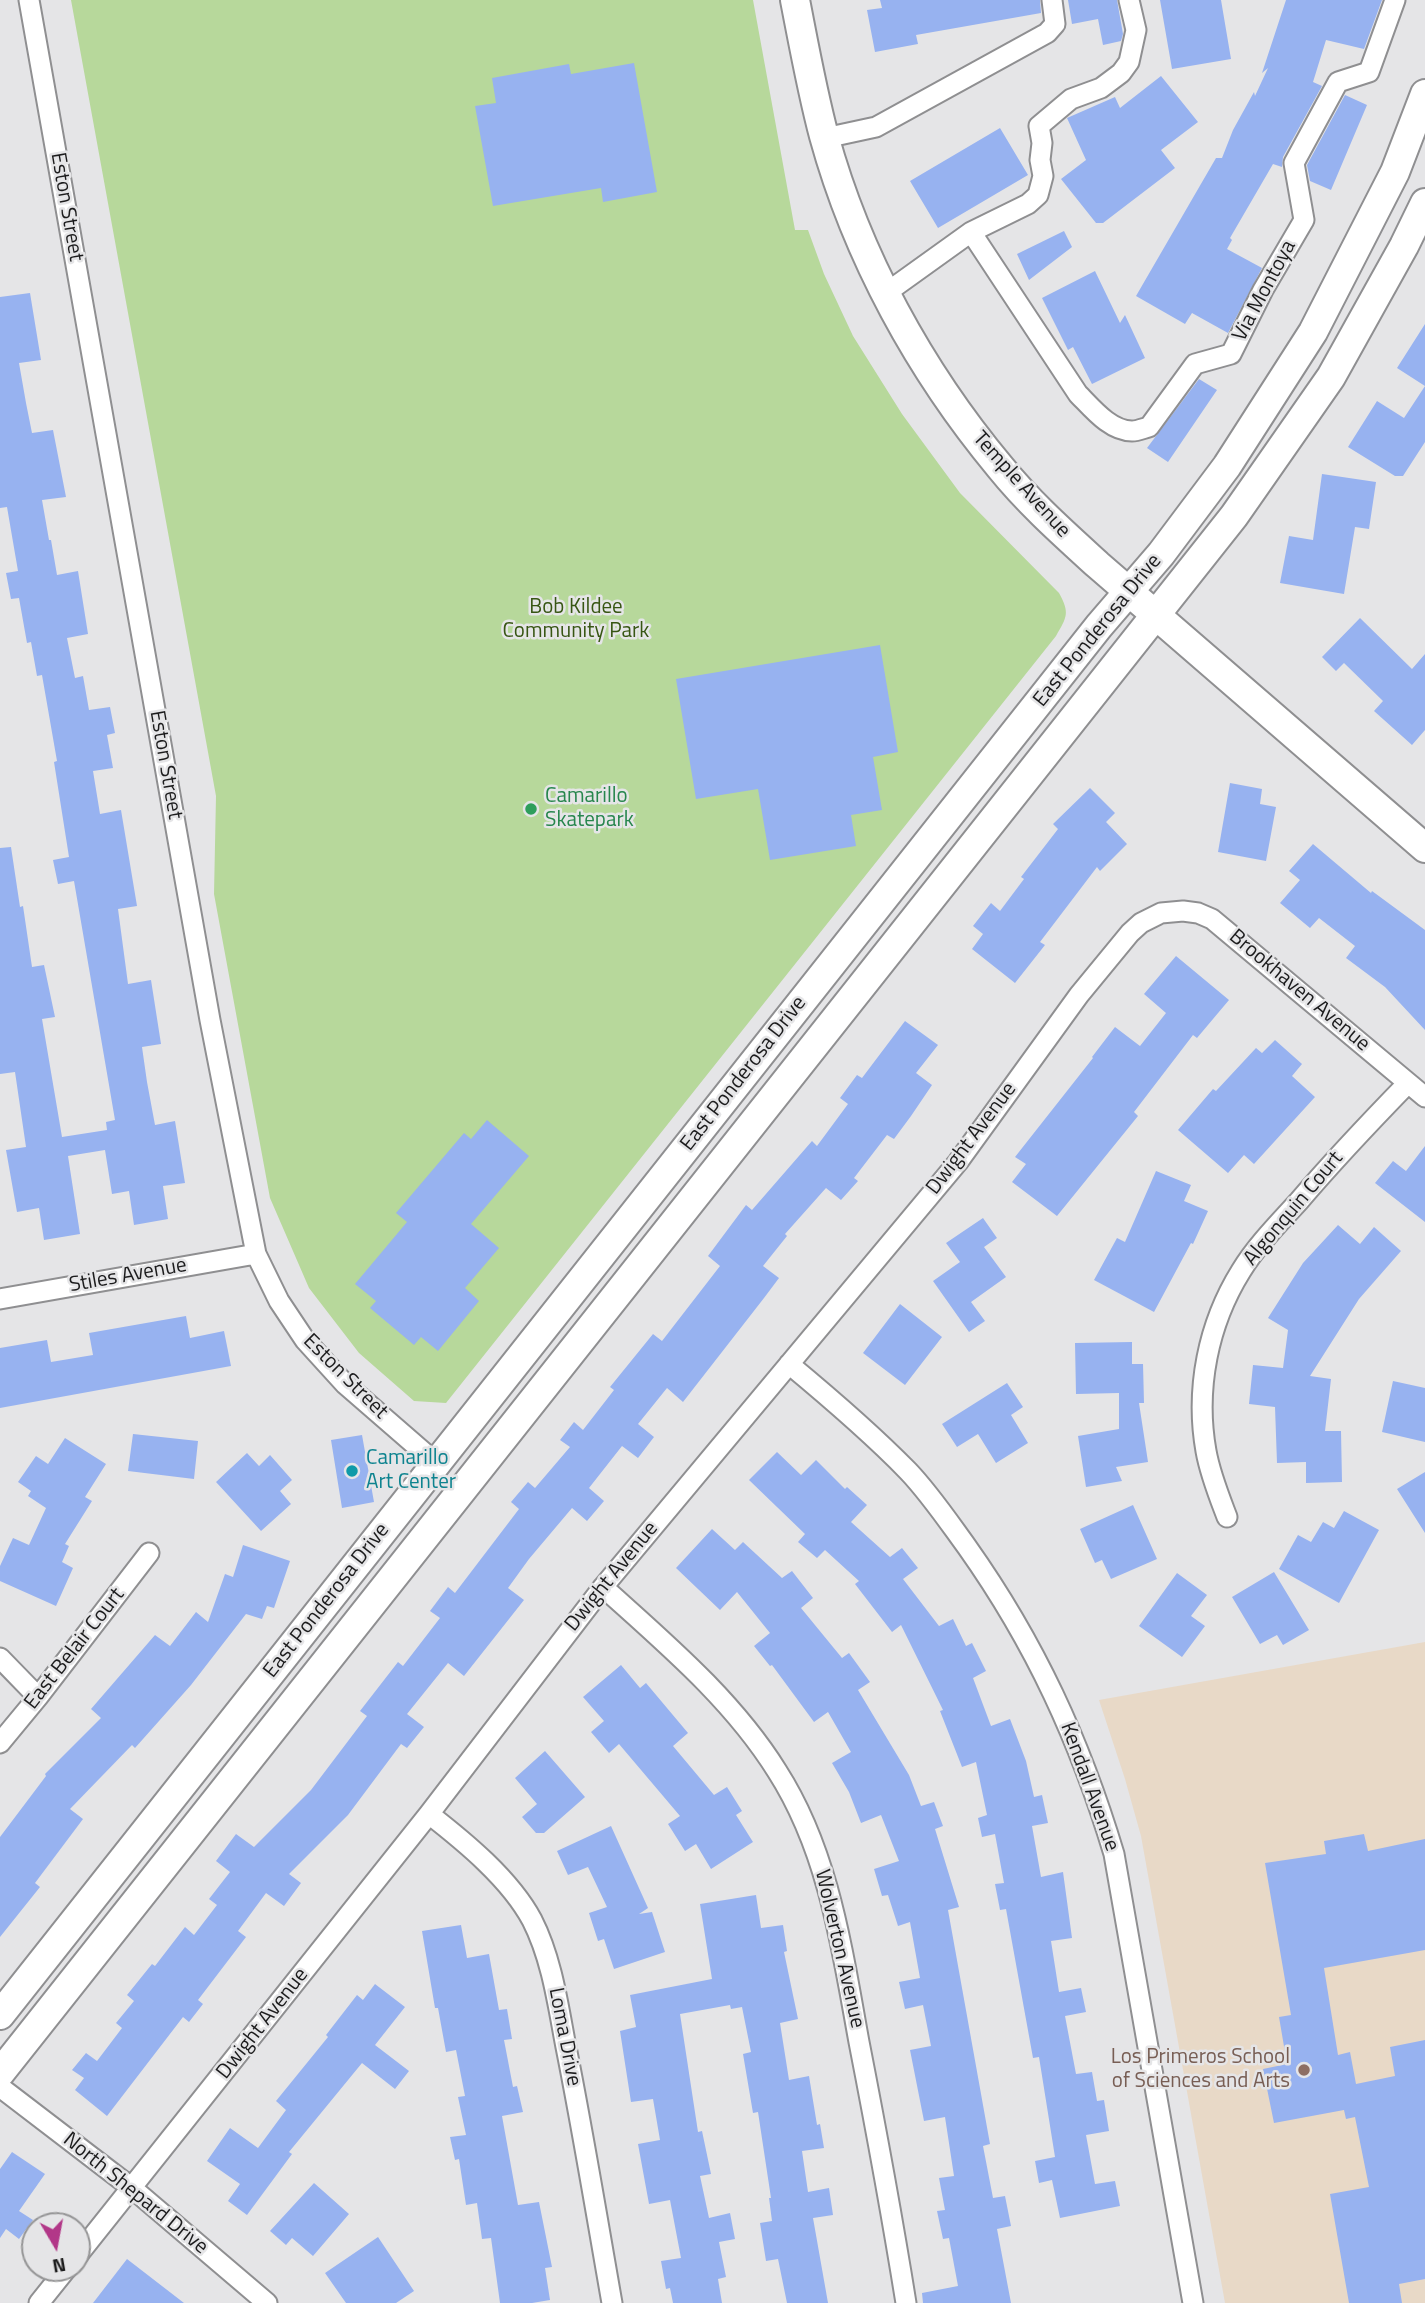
<!DOCTYPE html>
<style>
body{margin:0}
#map{position:relative;width:1425px;height:2303px;overflow:hidden;background:#e5e5e7;font-family:"Titillium Web",sans-serif}
canvas{display:block}
.north{position:absolute;left:21px;top:2212px;width:70px;height:70px;box-sizing:border-box;background:#e5e5e7;border:2px solid #959596;border-radius:50%;rotate:170deg;font-size:19px;font-weight:700;line-height:28px;text-align:center;color:#1c1c1d}
.north::after{content:'';display:block;margin:auto;width:24px;height:32px;background:#b23788;clip-path:polygon(50% 0,100% 100%,50% 72%,0 100%)}
</style>
<div id="map">
<canvas width="1425" height="2303"></canvas>
<div class="north">N</div>
</div>
<script>
const ctx = document.querySelector('canvas').getContext('2d');
ctx.lineJoin = 'round';
function paint(path, color) { ctx.fillStyle = color; ctx.fill(path, 'evenodd'); }
function strokePath(path, color, width, dash) { ctx.strokeStyle = color; ctx.lineWidth = width; ctx.lineCap = dash ? 'butt' : 'round'; ctx.setLineDash(dash || []); ctx.stroke(path); }
function write(font, color, halo, rows, align = 'center') {
  ctx.font = font + ' "Titillium Web",sans-serif'; ctx.lineWidth = 5; ctx.setLineDash([]); ctx.textBaseline = 'middle'; ctx.strokeStyle = halo; ctx.fillStyle = color; for (const [text, x, y, turn = 0] of rows) {
    ctx.save(); ctx.translate(x, y); ctx.rotate((+turn || 0) * Math.PI / 180); ctx.textAlign = isNaN(turn) ? turn : align; if (halo) ctx.strokeText(text, 0, 0); ctx.fillText(text, 0, 0); ctx.restore();
  }
}
paint(new Path2D(`
 M 1425,1642 L 1425,2303 L 1225,2303 L 1141,1836 L 1125,1779 L 1099,1700 Z`), '#e8d9c7');
paint(new Path2D(`
 M 71,0 L 753,0 L 795,230 L 808,230 L 824,274 L 853,336 L 902,414 L 960,493 L 1059,593 C 1070,613 1067,617 1056,636 L 446,1403 L 414,1401 L 359,1353 L 309,1288 L 270,1198 L 214,894 L 216,796 Z`), '#b7d89b');
paint(new Path2D(`
 M 880,0 L 1040,0 L 1041,13 L 916,35 L 918,44 L 875,52 L 867,10 L 882,8 Z
 M 1068,0 L 1117,0 L 1123,34 L 1121,41 L 1103,45 L 1098,19 L 1072,24 Z
 M 1160,0 L 1221,0 L 1231,59 L 1172,69 Z
 M 1286,0 L 1382,0 L 1364,49 L 1326,40 L 1313,82 L 1322,86 L 1283,157 L 1282,167 L 1273,164 L 1230,238 L 1232,240 L 1227,249 L 1262,268 L 1228,333 L 1192,313 L 1185,324 L 1136,296 L 1216,158 L 1222,158 L 1233,130 L 1254,92 L 1255,96 L 1268,68 L 1262,73 Z
 M 634,63 L 657,192 L 603,202 L 601,188 L 493,206 L 475,106 L 496,103 L 492,78 L 569,64 L 571,74 Z
 M 1161,76 L 1198,122 L 1161,150 L 1175,168 L 1103,223 L 1096,223 L 1061,179 L 1086,160 L 1067,118 L 1115,97 L 1120,108 Z
 M 1345,95 L 1367,105 L 1331,190 L 1310,181 L 1307,165 Z
 M 1000,128 L 1028,175 L 938,228 L 910,181 Z
 M 1064,231 L 1072,247 L 1029,280 L 1017,254 Z
 M 1095,271 L 1120,323 L 1125,315 L 1145,358 L 1092,384 L 1073,347 L 1068,350 L 1042,298 Z
 M 30,293 L 41,360 L 19,363 L 26,403 L 32,433 L 53,430 L 66,497 L 42,500 L 49,540 L 51,540 L 57,575 L 78,571 L 88,634 L 67,638 L 75,678 L 83,676 L 89,710 L 110,707 L 115,733 L 107,735 L 113,768 L 93,771 L 100,814 L 121,810 L 137,906 L 118,909 L 128,984 L 151,980 L 161,1044 L 142,1047 L 147,1082 L 155,1125 L 175,1121 L 185,1183 L 163,1186 L 168,1219 L 134,1225 L 129,1191 L 112,1194 L 105,1150 L 68,1156 L 80,1234 L 44,1240 L 39,1208 L 17,1212 L 6,1150 L 26,1147 L 15,1072 L 0,1074 L 0,848 L 11,847 L 20,907 L 23,906 L 32,967 L 44,965 L 55,1017 L 42,1019 L 62,1137 L 107,1130 L 106,1122 L 115,1120 L 74,881 L 58,884 L 53,860 L 69,857 L 54,762 L 57,761 L 42,675 L 37,676 L 31,642 L 27,643 L 19,598 L 11,599 L 6,573 L 18,571 L 7,507 L 0,508 L 0,297 Z
 M 1425,324 L 1425,442 L 1403,476 L 1395,476 L 1348,447 L 1377,401 L 1404,418 L 1425,386 L 1397,368 Z
 M 1199,379 L 1217,390 L 1168,462 L 1147,448 Z
 M 1322,474 L 1376,482 L 1369,529 L 1355,527 L 1344,594 L 1280,583 L 1289,536 L 1313,540 Z
 M 1360,618 L 1412,669 L 1425,654 L 1425,730 L 1412,745 L 1374,711 L 1383,701 L 1344,663 L 1336,671 L 1322,657 Z
 M 880,645 L 898,752 L 873,757 L 882,810 L 851,815 L 856,846 L 770,860 L 758,789 L 696,799 L 676,679 Z
 M 1230,783 L 1262,789 L 1260,804 L 1276,807 L 1266,861 L 1218,852 Z
 M 1090,788 L 1115,813 L 1106,822 L 1127,844 L 1100,871 L 1097,867 L 1040,942 L 1045,945 L 1015,983 L 972,949 L 983,934 L 973,926 L 991,903 L 1000,911 L 1024,879 L 1021,877 L 1058,829 L 1053,824 Z
 M 1313,844 L 1371,893 L 1372,891 L 1425,930 L 1425,1030 L 1385,987 L 1346,958 L 1355,946 L 1319,918 L 1310,928 L 1280,903 L 1300,880 L 1289,871 Z
 M 1176,956 L 1229,1000 L 1197,1038 L 1193,1035 L 1134,1112 L 1138,1116 L 1057,1216 L 1012,1182 L 1026,1164 L 1015,1157 L 1093,1058 L 1092,1057 L 1115,1027 L 1140,1046 L 1166,1013 L 1144,994 Z
 M 905,1021 L 938,1045 L 916,1073 L 932,1085 L 911,1116 L 894,1139 L 887,1135 L 854,1178 L 858,1181 L 841,1200 L 826,1188 L 785,1234 L 787,1236 L 763,1266 L 779,1278 L 764,1298 L 683,1402 L 667,1388 L 638,1424 L 654,1437 L 638,1458 L 622,1446 L 589,1488 L 604,1501 L 587,1521 L 572,1508 L 529,1559 L 508,1588 L 524,1600 L 464,1676 L 448,1663 L 407,1714 L 424,1727 L 407,1748 L 401,1744 L 348,1815 L 289,1874 L 301,1883 L 284,1906 L 266,1893 L 238,1931 L 246,1937 L 198,2000 L 203,2004 L 189,2022 L 183,2017 L 107,2116 L 75,2090 L 84,2078 L 72,2070 L 86,2053 L 97,2061 L 122,2028 L 116,2023 L 134,2001 L 127,1995 L 152,1964 L 155,1966 L 185,1927 L 194,1935 L 217,1905 L 209,1899 L 230,1872 L 216,1861 L 236,1834 L 254,1847 L 311,1790 L 367,1716 L 360,1711 L 398,1662 L 403,1666 L 440,1618 L 430,1611 L 448,1587 L 455,1593 L 519,1509 L 511,1502 L 528,1482 L 535,1488 L 570,1447 L 560,1440 L 574,1422 L 583,1430 L 614,1390 L 610,1387 L 653,1334 L 662,1341 L 720,1266 L 708,1256 L 746,1205 L 752,1210 L 812,1141 L 817,1146 L 848,1104 L 840,1098 L 857,1075 L 862,1078 Z
 M 1275,1040 L 1302,1064 L 1292,1076 L 1315,1097 L 1254,1164 L 1244,1155 L 1228,1173 L 1178,1130 L 1213,1089 L 1216,1091 L 1256,1048 L 1262,1053 Z
 M 487,1120 L 529,1156 L 471,1224 L 499,1248 L 465,1288 L 479,1301 L 438,1351 L 421,1337 L 414,1345 L 370,1308 L 376,1301 L 355,1284 L 407,1222 L 396,1213 L 464,1133 L 471,1139 Z
 M 1425,1146 L 1425,1222 L 1375,1183 L 1393,1161 L 1406,1171 Z
 M 1156,1171 L 1191,1185 L 1184,1201 L 1208,1211 L 1193,1244 L 1191,1243 L 1154,1312 L 1094,1280 L 1117,1238 L 1125,1242 Z
 M 983,1218 L 997,1238 L 984,1247 L 1006,1277 L 971,1302 L 985,1321 L 969,1332 L 933,1281 L 960,1262 L 946,1243 Z
 M 1338,1225 L 1360,1244 L 1374,1227 L 1401,1251 L 1359,1299 L 1310,1376 L 1331,1379 L 1325,1431 L 1341,1431 L 1342,1482 L 1306,1483 L 1306,1462 L 1277,1463 L 1275,1407 L 1249,1404 L 1253,1365 L 1283,1368 L 1288,1330 L 1268,1318 L 1303,1263 Z
 M 900,1304 L 942,1337 L 905,1385 L 863,1353 Z
 M 186,1316 L 190,1338 L 224,1331 L 231,1366 L 0,1408 L 0,1348 L 47,1340 L 51,1362 L 93,1355 L 89,1333 Z
 M 1132,1342 L 1132,1364 L 1143,1364 L 1144,1403 L 1139,1403 L 1148,1462 L 1116,1467 L 1122,1481 L 1086,1487 L 1078,1436 L 1119,1429 L 1119,1393 L 1076,1394 L 1075,1343 Z
 M 1393,1381 L 1425,1388 L 1425,1442 L 1382,1432 Z
 M 1007,1383 L 1023,1407 L 1011,1415 L 1028,1443 L 996,1463 L 978,1434 L 957,1447 L 942,1424 Z
 M 133,1434 L 198,1441 L 194,1479 L 128,1471 Z
 M 362,1435 L 374,1502 L 342,1508 L 331,1440 Z
 M 65,1438 L 106,1464 L 85,1497 L 92,1501 L 65,1544 L 69,1546 L 62,1562 L 73,1568 L 56,1606 L 0,1581 L 0,1566 L 13,1538 L 29,1545 L 46,1508 L 28,1496 L 31,1491 L 18,1482 L 36,1456 L 48,1464 Z
 M 777,1452 L 801,1475 L 816,1460 L 845,1489 L 847,1487 L 867,1505 L 851,1522 L 890,1557 L 902,1548 L 918,1568 L 903,1579 L 939,1626 L 953,1619 L 966,1646 L 972,1643 L 986,1671 L 973,1678 L 991,1726 L 1010,1719 L 1026,1761 L 1034,1797 L 1042,1795 L 1048,1823 L 1032,1826 L 1041,1877 L 1063,1872 L 1072,1938 L 1051,1941 L 1059,1992 L 1081,1988 L 1086,2012 L 1065,2016 L 1076,2074 L 1092,2072 L 1097,2101 L 1104,2100 L 1109,2131 L 1086,2135 L 1095,2184 L 1115,2181 L 1120,2206 L 1060,2218 L 1052,2180 L 1039,2183 L 1035,2161 L 1055,2157 L 1039,2057 L 1033,2058 L 1006,1909 L 1000,1910 L 995,1884 L 1004,1883 L 995,1834 L 982,1837 L 978,1818 L 987,1815 L 976,1762 L 962,1767 L 940,1711 L 943,1710 L 901,1625 L 892,1632 L 855,1584 L 859,1581 L 825,1550 L 817,1558 L 798,1542 L 805,1534 L 749,1480 Z
 M 247,1453 L 259,1466 L 270,1455 L 292,1480 L 280,1491 L 291,1504 L 261,1531 L 216,1482 Z
 M 1425,1472 L 1425,1533 L 1397,1489 Z
 M 1133,1505 L 1157,1559 L 1111,1579 L 1102,1560 L 1095,1563 L 1080,1529 Z
 M 1344,1511 L 1379,1530 L 1339,1603 L 1279,1569 L 1298,1535 L 1311,1542 L 1323,1522 L 1334,1528 Z
 M 712,1529 L 735,1550 L 743,1542 L 782,1578 L 792,1571 L 813,1598 L 801,1608 L 842,1658 L 849,1653 L 870,1682 L 858,1690 L 909,1775 L 921,1806 L 934,1802 L 943,1826 L 935,1829 L 959,1907 L 948,1910 L 990,2144 L 983,2146 L 993,2198 L 1005,2196 L 1011,2226 L 997,2229 L 1011,2303 L 923,2303 L 922,2293 L 958,2286 L 949,2238 L 943,2239 L 937,2211 L 945,2210 L 939,2178 L 954,2176 L 945,2117 L 924,2121 L 910,2050 L 931,2046 L 923,2005 L 905,2009 L 899,1982 L 920,1978 L 910,1922 L 898,1926 L 888,1895 L 882,1896 L 874,1869 L 899,1861 L 881,1815 L 861,1823 L 849,1792 L 832,1763 L 851,1752 L 828,1712 L 814,1722 L 772,1665 L 770,1666 L 754,1646 L 770,1633 L 737,1592 L 720,1610 L 676,1568 Z
 M 243,1545 L 290,1561 L 274,1608 L 267,1606 L 262,1619 L 246,1614 L 191,1685 L 135,1748 L 132,1745 L 70,1809 L 83,1819 L 35,1883 L 40,1887 L 0,1937 L 0,1837 L 46,1776 L 45,1774 L 101,1718 L 91,1709 L 155,1635 L 170,1646 L 196,1612 L 208,1622 L 225,1574 L 233,1577 Z
 M 1274,1572 L 1309,1630 L 1283,1645 L 1277,1635 L 1260,1644 L 1232,1597 Z
 M 1177,1573 L 1207,1595 L 1191,1616 L 1205,1626 L 1182,1657 L 1139,1626 Z
 M 621,1665 L 640,1688 L 646,1683 L 688,1733 L 673,1746 L 714,1795 L 727,1787 L 742,1811 L 736,1815 L 753,1842 L 711,1869 L 696,1844 L 685,1851 L 668,1824 L 680,1816 L 619,1744 L 609,1753 L 591,1732 L 604,1721 L 583,1697 Z
 M 545,1751 L 585,1797 L 544,1833 L 536,1833 L 522,1817 L 537,1804 L 515,1778 Z
 M 611,1826 L 648,1908 L 639,1914 L 652,1912 L 665,1952 L 614,1969 L 604,1939 L 598,1941 L 589,1913 L 607,1907 L 588,1867 L 568,1875 L 557,1851 Z
 M 1364,1834 L 1368,1851 L 1425,1839 L 1425,1950 L 1324,1968 L 1338,2055 L 1350,2052 L 1356,2084 L 1395,2076 L 1390,2047 L 1425,2040 L 1425,2279 L 1399,2284 L 1402,2303 L 1349,2303 L 1330,2194 L 1369,2187 L 1355,2117 L 1346,2119 L 1344,2110 L 1274,2123 L 1263,2069 L 1287,2064 L 1279,2017 L 1291,2015 L 1265,1863 L 1326,1854 L 1324,1841 Z
 M 756,1895 L 761,1928 L 783,1925 L 787,1951 L 784,1952 L 798,2019 L 780,2023 L 789,2080 L 809,2076 L 817,2125 L 820,2124 L 824,2148 L 802,2151 L 808,2192 L 829,2188 L 833,2215 L 813,2218 L 828,2303 L 787,2303 L 778,2259 L 766,2261 L 760,2223 L 772,2221 L 769,2198 L 771,2198 L 758,2112 L 753,2113 L 743,2054 L 751,2052 L 742,2007 L 731,2009 L 730,2005 L 680,2014 L 698,2132 L 702,2131 L 711,2174 L 700,2176 L 709,2218 L 730,2213 L 735,2239 L 719,2242 L 726,2277 L 718,2279 L 722,2303 L 673,2303 L 670,2288 L 666,2289 L 661,2261 L 681,2258 L 670,2200 L 649,2204 L 638,2144 L 660,2140 L 653,2099 L 631,2102 L 620,2031 L 636,2027 L 630,1995 L 712,1979 L 700,1904 Z
 M 461,1925 L 467,1958 L 489,1954 L 499,2010 L 507,2009 L 512,2039 L 504,2040 L 513,2087 L 517,2086 L 523,2112 L 502,2116 L 518,2205 L 539,2202 L 552,2267 L 545,2268 L 550,2300 L 532,2303 L 500,2303 L 491,2238 L 482,2239 L 477,2203 L 466,2205 L 459,2159 L 455,2160 L 450,2137 L 466,2135 L 458,2097 L 465,2096 L 456,2050 L 446,2052 L 438,2008 L 435,2008 L 422,1931 Z
 M 375,1984 L 405,2007 L 375,2045 L 409,2071 L 395,2089 L 362,2063 L 289,2152 L 292,2154 L 247,2215 L 228,2201 L 240,2184 L 207,2161 L 230,2128 L 258,2148 L 286,2110 L 276,2101 L 328,2037 L 326,2035 L 357,1995 L 363,2000 Z
 M 12,2152 L 45,2174 L 19,2211 L 33,2220 L 19,2239 L 6,2229 L 0,2238 L 0,2169 Z
 M 314,2183 L 349,2214 L 313,2256 L 292,2238 L 286,2245 L 270,2231 Z
 M 378,2237 L 414,2291 L 396,2303 L 346,2303 L 325,2273 Z
 M 127,2259 L 184,2303 L 93,2303 Z`), '#97b2f0');
const street = new Path2D(`
 M 29,0 L 210,1020 L 256,1254 L 279,1301 L 305,1340 L 345,1384 L 436,1463
 M 825,138 L 876,127 L 1047,33 L 1055,24 L 1052,0
 M 971,232 L 1078,394 C 1092,408 1110,431 1132,431 C 1138,431 1144,428 1149,427 L 1195,364 L 1231,354 L 1263,290 L 1304,220 L 1294,163 L 1338,82 L 1369,72 L 1395,0
 M 886,293 L 971,232 L 1028,204 L 1038,195 L 1043,176 L 1040,160 L 1042,143 L 1039,126 L 1071,99 L 1101,88 L 1121,73 L 1129,62 L 1136,30 L 1129,0
 M 0,1299 L 256,1254
 M 789,1364 C 830,1398 871,1433 908,1471 C 930,1494 948,1521 967,1547 C 1035,1643 1080,1741 1114,1854 L 1193,2303
 M 1227,1517 C 1219,1496 1210,1474 1206,1451 C 1195,1389 1208,1324 1241,1271 C 1257,1245 1279,1223 1299,1201 C 1334,1160 1371,1121 1408,1083
 M 603,1587 C 665,1643 732,1699 777,1771 C 829,1852 842,1949 859,2042 C 876,2129 892,2216 906,2303
 M 0,1658 L 38,1697
 M 0,1743 L 38,1697 L 149,1553
 M 429,1814 C 465,1842 510,1879 532,1920 C 552,1959 558,2005 566,2047 C 583,2132 597,2218 612,2303
 M 0,2087 L 132,2188 L 267,2303
 M 77,2256 L 429,1814 L 603,1587 L 958,1162 L 1079,995 L 1130,933 L 1141,923 L 1161,913 L 1183,911 L 1198,913 L 1212,919 L 1425,1097
 M 39,2303 L 67,2268`);
const secondary = new Path2D(`
 M 795,0 C 804,46 812,91 824,136 C 857,256 920,371 1000,467 C 1029,503 1064,534 1098,565 L 1425,848
 M 0,2015 L 1099,626 L 1161,554 L 1227,466 L 1313,332 L 1395,172 L 1425,94
 M 0,2073 L 1234,516 L 1331,377 L 1404,246 L 1425,203`);
strokePath(street, '#8f8f91', 23);
strokePath(secondary, '#8f8f91', 32);
strokePath(street, '#fff', 19);
strokePath(secondary, '#fff', 28);
for (const [x, y, r, color] of [
 [531,809,7,"#2e9e5b"],
 [352,1471,7,"#0f9aa8"],
 [1304,2070,7,"#8d6e63"]
]) { const dot = new Path2D(); dot.arc(x, y, r, 0, 2 * Math.PI); ctx.fillStyle = color; ctx.fill(dot); strokePath(dot, '#e5e5e7', 2.5); }
write('21px', '#1c1c1d', '#e5e5e7', [
 ["Eston Street",66,207,80],
 ["Via Montoya",1265,291,-62],
 ["Temple Avenue",1021,485,48],
 ["East Ponderosa Drive",1098,631,-51],
 ["Eston Street",165,765,80],
 ["Brookhaven Avenue",1299,991,40],
 ["East Ponderosa Drive",744,1074,-52],
 ["Dwight Avenue",972,1139,-53],
 ["Algonquin Court",1294,1209,-50],
 ["Stiles Avenue",128,1276,-10],
 ["Eston Street",345,1377,45],
 ["Dwight Avenue",612,1577,-51],
 ["East Ponderosa Drive",327,1601,-52],
 ["East Belair Court",75,1649,-52],
 ["Kendall Avenue",1089,1787,70],
 ["Wolverton Avenue",839,1949,77],
 ["Dwight Avenue",263,2024,-52],
 ["Loma Drive",564,2037,79],
 ["North Shepard Drive",135,2194,39]
]);
write('21px', '#375613', '#e5e5e7', [
 ["Bob Kildee",576,608],
 ["Community Park",576,632]
]);
write('21px', '#27864d', '#e5e5e7', [
 ["Camarillo",545,797],
 ["Skatepark",545,821]
], 'left');
write('21px', '#0d838f', '#e5e5e7', [
 ["Camarillo",366,1459],
 ["Art Center",366,1483]
], 'left');
write('21px', '#785e54', '#e5e5e7', [
 ["Los Primeros School",1290,2058],
 ["of Sciences and Arts",1290,2082]
], 'right');
</script>
